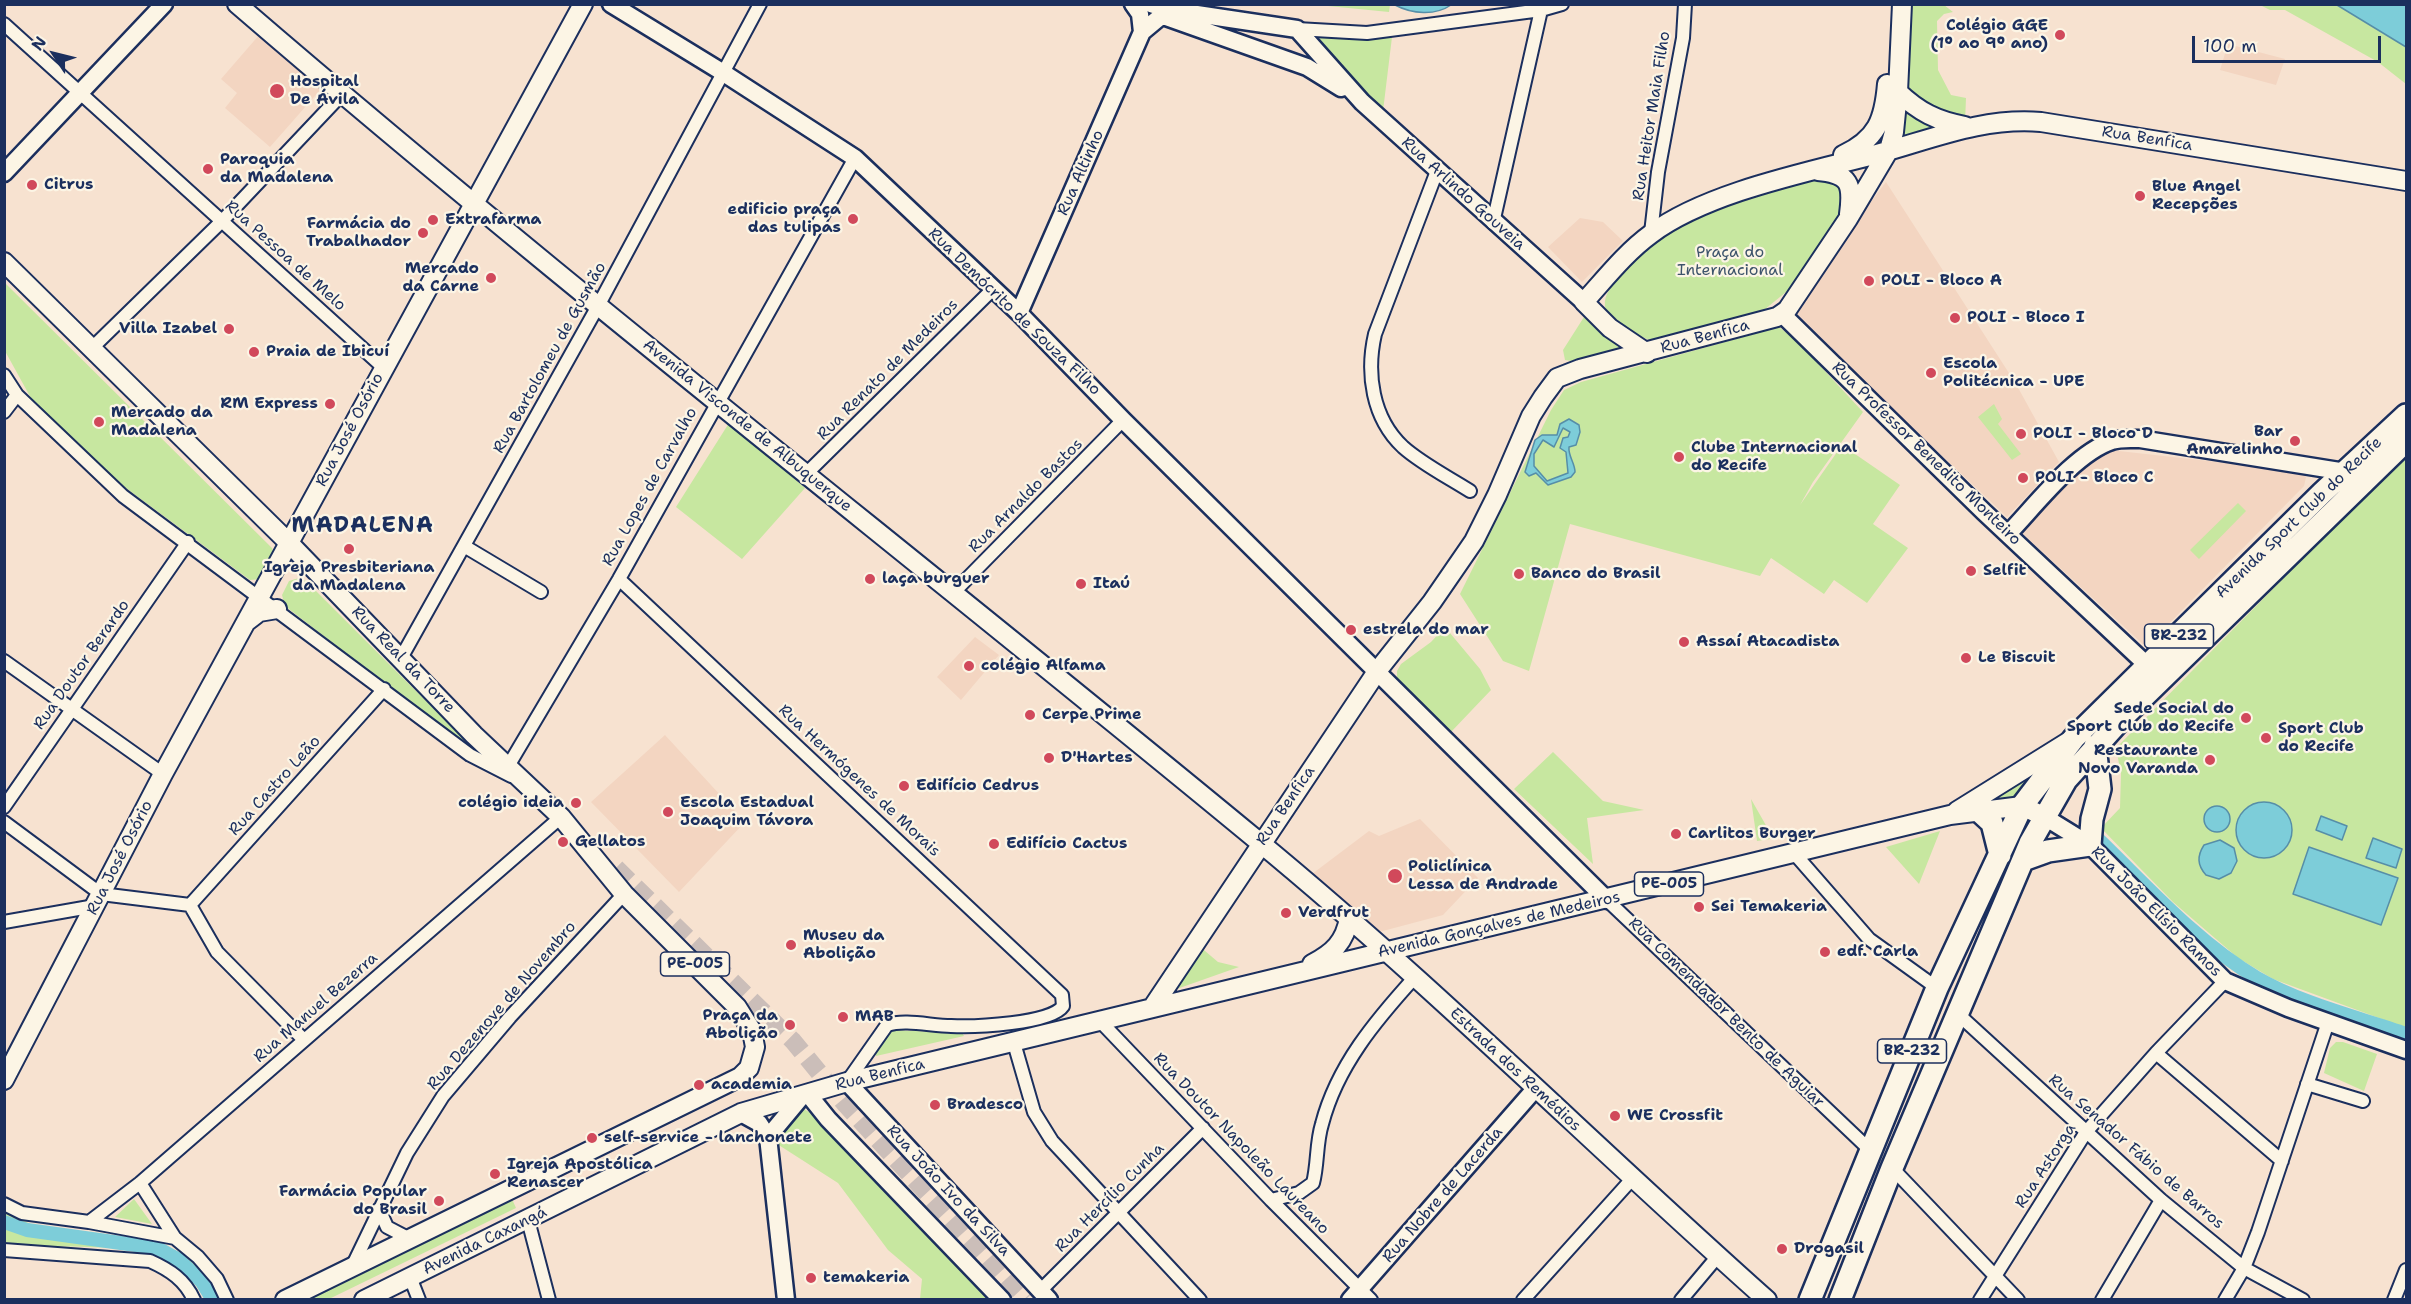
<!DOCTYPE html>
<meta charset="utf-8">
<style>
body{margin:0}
#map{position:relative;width:2411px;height:1304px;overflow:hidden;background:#f7e2d0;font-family:"Shantell Sans",sans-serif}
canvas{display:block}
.frame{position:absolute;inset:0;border:6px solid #1b2f5e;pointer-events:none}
.north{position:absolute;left:24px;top:24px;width:60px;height:60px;-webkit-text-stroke:4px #fcf5e5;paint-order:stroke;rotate:305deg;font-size:16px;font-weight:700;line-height:24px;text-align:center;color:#1b2f5e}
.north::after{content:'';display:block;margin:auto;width:21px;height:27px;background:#1b2f5e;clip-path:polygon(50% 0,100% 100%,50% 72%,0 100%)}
.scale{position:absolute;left:2192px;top:36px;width:189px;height:27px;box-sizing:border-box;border:3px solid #1b2f5e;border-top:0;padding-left:8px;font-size:18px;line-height:21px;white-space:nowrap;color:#1b2f5e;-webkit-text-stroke:4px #fcf5e5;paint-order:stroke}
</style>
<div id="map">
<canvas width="2411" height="1304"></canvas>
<div class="frame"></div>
<div class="north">N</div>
<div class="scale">100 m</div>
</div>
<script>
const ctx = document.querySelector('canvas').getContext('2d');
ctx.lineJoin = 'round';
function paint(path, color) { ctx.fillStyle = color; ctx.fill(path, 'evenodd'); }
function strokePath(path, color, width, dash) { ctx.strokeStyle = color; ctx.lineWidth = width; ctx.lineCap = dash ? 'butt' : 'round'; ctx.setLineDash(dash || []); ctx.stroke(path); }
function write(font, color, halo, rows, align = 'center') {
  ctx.font = font + ' "Shantell Sans",sans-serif'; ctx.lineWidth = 4.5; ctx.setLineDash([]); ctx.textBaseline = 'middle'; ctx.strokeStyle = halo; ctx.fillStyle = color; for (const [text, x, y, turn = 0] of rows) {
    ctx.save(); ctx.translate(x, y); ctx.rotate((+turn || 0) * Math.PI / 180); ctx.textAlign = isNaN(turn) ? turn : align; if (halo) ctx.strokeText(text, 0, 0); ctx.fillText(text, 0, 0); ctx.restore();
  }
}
paint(new Path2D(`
 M 260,34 L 321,89 L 270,147 L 225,108 L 237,93 L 221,79 Z
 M 2228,44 L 2285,59 L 2276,85 L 2220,70 Z
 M 1886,182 L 2016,384 L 2059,462 L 2007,517 L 1794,316 L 1860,216 Z
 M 1580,218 L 1603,222 L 1623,241 L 1582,282 L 1548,247 Z
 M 2110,450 L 2298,471 L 2306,477 L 2304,486 L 2146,647 L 2022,533 L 2096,454 Z
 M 975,637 L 999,655 L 961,700 L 937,677 Z
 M 665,735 L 745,822 L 679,892 L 591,802 Z
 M 1420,819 L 1478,878 L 1443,915 L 1379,932 L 1312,874 L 1369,831 L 1379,836 Z`), '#f3d5c1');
paint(new Path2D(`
 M 1318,5 L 1390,4 L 1390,5 L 1389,12 Z
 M 1908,5 L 1944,5 L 1953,12 L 1944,14 L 1937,21 L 1938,70 L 1951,95 L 1966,98 L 1965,123 L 1907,98 Z
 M 2260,5 L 2337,5 L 2406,47 L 2406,84 L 2378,62 L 2285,10 L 2270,10 Z
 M 1392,37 L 1383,111 L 1352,83 L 1314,38 Z
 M 1906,109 L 1940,126 L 1896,146 Z
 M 1825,178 L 1837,179 L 1846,205 L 1791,288 L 1764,310 L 1649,340 L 1630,331 L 1606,310 C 1602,299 1609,290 1615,281 C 1662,212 1750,198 1825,178 Z
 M 4,282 L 272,548 L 274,554 L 260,579 L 250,580 L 103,471 L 32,400 L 5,351 Z
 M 1584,317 L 1587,318 L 1622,349 L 1571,361 L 1565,360 L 1563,350 Z
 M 1779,327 L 1796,340 L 1863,412 L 1813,482 L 1800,505 L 1842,445 L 1900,485 L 1873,524 L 1908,548 L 1867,603 L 1834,580 L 1824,594 L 1771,558 L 1760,576 L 1570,524 L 1529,671 L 1503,661 L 1460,594 L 1551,410 L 1564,390 L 1581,382 Z
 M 1994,404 L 2002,419 L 1998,424 L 2021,454 L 2012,460 L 1978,417 Z
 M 729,423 L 805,488 L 742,559 L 676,507 Z
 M 2406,454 L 2406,1028 L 2273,979 L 2238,958 L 2173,902 L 2101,828 L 2120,808 L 2121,774 L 2116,748 Z
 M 2238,503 L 2246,511 L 2199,559 L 2190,550 Z
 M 299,578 L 306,581 L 489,764 L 285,606 L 282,595 L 289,581 Z
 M 1445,627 L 1480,669 L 1491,690 L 1451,732 L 1397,679 L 1397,671 L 1401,664 L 1431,642 Z
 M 1553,752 L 1603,801 L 1644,810 L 1587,818 L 1593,864 L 1514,789 Z
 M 2039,763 L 2021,796 L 1970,809 Z
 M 1751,799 L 1772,836 L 1770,839 L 1757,841 Z
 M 1940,831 L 1919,884 L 1886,847 Z
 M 1198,945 L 1218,962 L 1239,967 L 1171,991 Z
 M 890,1030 L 962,1033 L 964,1036 L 876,1056 L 874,1050 Z
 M 2336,1042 L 2343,1042 L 2377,1054 L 2364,1091 L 2324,1073 L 2330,1048 Z
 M 802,1108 L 809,1112 L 988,1299 L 920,1299 L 922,1279 L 888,1250 L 838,1183 L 774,1142 L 773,1135 Z
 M 134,1199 L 152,1224 L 115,1217 Z
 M 512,1199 L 516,1208 L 329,1299 L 306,1300 Z
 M 5,1212 L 33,1225 L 160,1245 L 182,1253 L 204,1274 L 219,1299 L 206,1299 C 171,1226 69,1256 5,1242 Z`), '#c7e7a0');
const water = new Path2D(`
 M 1395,5 L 1451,5 C 1435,16 1412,14 1395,5 Z
 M 2337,5 L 2406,5 L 2406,47 Z
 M 1569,419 L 1579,425 L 1580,432 L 1576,445 L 1569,447 C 1568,456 1575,463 1575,472 L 1571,477 L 1548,485 L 1536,473 L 1529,476 L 1525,472 L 1535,440 L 1542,435 L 1557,435 L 1560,424 ZM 1563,428 L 1570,432 L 1568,437 L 1563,438 L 1560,448 L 1566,452 L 1568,473 L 1547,481 L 1534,466 L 1534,454 L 1543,440 L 1554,447 Z
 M2236 830a28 28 0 1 1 56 0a28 28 0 1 1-56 0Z
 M2204 819a13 13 0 1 1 26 0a13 13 0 1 1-26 0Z
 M 2321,816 L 2347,826 L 2342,840 L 2316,830 Z
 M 2373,838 L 2402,849 L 2396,868 L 2366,858 Z
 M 2220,840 L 2234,848 L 2237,861 L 2231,873 L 2219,879 L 2206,875 C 2197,865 2197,856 2204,845 Z
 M 2309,847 L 2398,878 L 2381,925 L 2293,894 Z`);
paint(water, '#7dcdd9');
strokePath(water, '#568ea8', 1.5);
strokePath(new Path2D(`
 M 2096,837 C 2146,885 2196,942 2257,978 C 2302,1004 2357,1017 2406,1034
 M 4,1222 L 27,1230 L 157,1248 L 179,1260 L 202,1282 L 213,1300`), '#7dcdd9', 14);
strokePath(new Path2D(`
 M 616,868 L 793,1041 L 846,1105 L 1025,1300`), '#cbbeb9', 18, [18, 9]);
const street = new Path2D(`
 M 4,24 L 383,367
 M 1297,29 L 1367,33 L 1541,10 L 1562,4
 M 1437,171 L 1375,334 C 1366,373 1372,418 1403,447 C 1422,464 1448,477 1470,491
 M 1493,223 L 1541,10
 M 1651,233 L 1658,172 L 1683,38 L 1685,4
 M 92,348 L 222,221 L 343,93
 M 4,375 L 17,395 L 123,496 L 470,755 L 511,776
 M 4,412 L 17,395
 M 806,474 L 993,289
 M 464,546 L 541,592
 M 619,579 L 1062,995 L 1063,1006 C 1051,1024 974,1027 951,1026 C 932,1026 905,1019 887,1025 L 847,1082
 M 952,594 L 1123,420
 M 401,658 L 598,306 L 760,4
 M 4,661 L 163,774
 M 507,768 L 619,579 L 855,158
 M 4,807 L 188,542
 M 4,822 L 101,894 L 190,905
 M 1794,853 L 1869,939 L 1937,988
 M 1607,900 L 1871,1151
 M 190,905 L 384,689
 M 190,905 L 217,952 L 304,1040
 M 4,922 L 95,906
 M 1959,1015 L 2161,1200 L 2244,1268 L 2303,1300
 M 1100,1021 L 1271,1200 L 1371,1300
 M 1014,1043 L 1034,1112 L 1052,1141 L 1200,1300
 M 2156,1053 L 2282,1161
 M 2307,1084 L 2363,1101
 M 1892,1168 L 2018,1300
 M 140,1183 L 175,1238
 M 1271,1200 L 1299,1193 L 1313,1183 C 1318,1164 1316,1143 1322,1124 C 1337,1066 1376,1020 1415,977
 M 4,1204 L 22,1213 L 89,1222 L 175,1238 L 198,1257 L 217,1279 L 227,1300
 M 379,1209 L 387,1227 L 410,1239
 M 528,1220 L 549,1300
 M 89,1222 L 140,1183 L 561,817
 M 4,1250 L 150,1261 C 170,1270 185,1280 194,1300
 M 352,1267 L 407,1153 L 443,1096 L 510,1017 L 624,894
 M 410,1277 L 419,1300
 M 1040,1291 L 1203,1128
 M 1523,1300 L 1632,1179
 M 1681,1300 L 1718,1256
 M 1980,1300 L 2086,1132 L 2156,1053 L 2225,981
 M 2102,1300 L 2161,1200
 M 2225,1300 L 2244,1268 L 2258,1232 L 2328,1022
 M 2394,1300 L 2406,1270`);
const secondary = new Path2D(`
 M 611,4 L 722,72 L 855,158 L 1019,313 L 1123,420 L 1607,900
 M 1151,4 L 1170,10 L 1297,29 L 1362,102 L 1584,302
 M 1142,32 L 1160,17 L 1166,17 L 1307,67 L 1341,88
 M 4,173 L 164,4
 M 1019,313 L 1142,32 L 1140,14 L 1133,4
 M 1783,315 L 1984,512 L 2148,666
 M 2008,534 C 2035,506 2075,453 2112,441 C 2120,438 2131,439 2140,439 L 2352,473
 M 2043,816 L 2090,845 L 2225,981 L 2288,1008 L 2406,1050
 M 847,1082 L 1049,1300
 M 808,1094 L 828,1119 L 1002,1300
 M 741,1113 L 759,1123 L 768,1137 L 786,1300
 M 768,1137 L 803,1095
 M 1350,1300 L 1535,1089`);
const primary = new Path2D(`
 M 237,4 C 571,292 919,561 1258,841 C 1434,986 1596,1148 1767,1300
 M 1898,92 C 1919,112 1937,121 1965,126
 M 1843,155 C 1877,139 1884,120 1887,84
 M 1818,171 C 1850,174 1853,184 1849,214
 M 4,262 L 290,544 L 474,735 L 561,817 L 624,894 L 737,1007 L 752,1031 L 755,1047 L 749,1068 L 740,1077 L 285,1300
 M 1647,353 L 1610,328 L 1584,302 C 1605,279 1625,253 1651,234 C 1707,192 1809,172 1877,154 C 1932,139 1983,117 2041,122 L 2406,181
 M 246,622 L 259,612 L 277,609
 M 1957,811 L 2071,740
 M 1312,964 C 1333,953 1345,942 1349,918
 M 1152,1008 L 1378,670 L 1432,602 L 1474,541 L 1497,495 L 1531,416 L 1543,397 L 1557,378 L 1580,369 L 1777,317 L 1787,310 L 1848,219 L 1889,150 L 1894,132 L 1898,92 L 1902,4
 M 4,1080 L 163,774 L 583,4
 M 364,1300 L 741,1113 L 847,1082 L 1950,815 L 2022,806 L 2043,816`);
const highway = new Path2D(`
 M 1979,811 L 1992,823 L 2000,855
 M 2023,860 L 2048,851 L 2090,845 L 2092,819 L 2100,789 L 2095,746
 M 1810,1300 L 1937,988 L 2022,806 L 2074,738 L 2322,493 L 2406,415
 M 1840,1300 L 1892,1168 L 2030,843 L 2066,780 L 2123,717 L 2406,441`);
strokePath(street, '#1b2f5e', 16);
strokePath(secondary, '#1b2f5e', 21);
strokePath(primary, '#1b2f5e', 22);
strokePath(highway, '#1b2f5e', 26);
strokePath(street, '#fcf5e5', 12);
strokePath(secondary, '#fcf5e5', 16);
strokePath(primary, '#fcf5e5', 18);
strokePath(highway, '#fcf5e5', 21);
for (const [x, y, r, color] of [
 [2060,35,6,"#d1495b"],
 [277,91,8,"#d1495b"],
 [208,169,6,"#d1495b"],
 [32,185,6,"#d1495b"],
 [2140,196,6,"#d1495b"],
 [853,219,6,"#d1495b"],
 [433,220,6,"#d1495b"],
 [423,233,6,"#d1495b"],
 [491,278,6,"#d1495b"],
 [1869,281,6,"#d1495b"],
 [1955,318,6,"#d1495b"],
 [229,329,6,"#d1495b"],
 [254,352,6,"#d1495b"],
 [1931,373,6,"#d1495b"],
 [330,404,6,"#d1495b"],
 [99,422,6,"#d1495b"],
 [2021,434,6,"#d1495b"],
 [2295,441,6,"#d1495b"],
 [1679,457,6,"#d1495b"],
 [2023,478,6,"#d1495b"],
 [349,549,6,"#d1495b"],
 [1971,571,6,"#d1495b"],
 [1519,574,6,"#d1495b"],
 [870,579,6,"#d1495b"],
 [1081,584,6,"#d1495b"],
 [1351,630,6,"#d1495b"],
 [1684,642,6,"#d1495b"],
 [1966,658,6,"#d1495b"],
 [969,666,6,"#d1495b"],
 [1030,715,6,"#d1495b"],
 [2246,718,6,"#d1495b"],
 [2266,738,6,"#d1495b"],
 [1049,758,6,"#d1495b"],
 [2210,760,6,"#d1495b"],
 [904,786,6,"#d1495b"],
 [576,803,6,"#d1495b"],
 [668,812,6,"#d1495b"],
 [1676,834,6,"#d1495b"],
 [563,842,6,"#d1495b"],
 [994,844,6,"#d1495b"],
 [1395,876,8,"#d1495b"],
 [1699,907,6,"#d1495b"],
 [1286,913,6,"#d1495b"],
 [791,945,6,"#d1495b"],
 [1825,952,6,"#d1495b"],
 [843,1017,6,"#d1495b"],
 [790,1025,6,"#d1495b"],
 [699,1085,6,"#d1495b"],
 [935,1105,6,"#d1495b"],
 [1615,1116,6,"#d1495b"],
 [592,1138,6,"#d1495b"],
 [495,1174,6,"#d1495b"],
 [439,1201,6,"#d1495b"],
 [1782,1249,6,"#d1495b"],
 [811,1278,6,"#d1495b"]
]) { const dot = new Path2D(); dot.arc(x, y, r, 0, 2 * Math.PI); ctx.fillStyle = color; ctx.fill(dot); strokePath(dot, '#fcf5e5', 2); }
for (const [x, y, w] of [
 [2179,636,69],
 [1669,884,69],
 [695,964,69],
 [1912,1051,69]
]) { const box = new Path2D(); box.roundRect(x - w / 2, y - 12, w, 24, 4.5); ctx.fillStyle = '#fcf5e5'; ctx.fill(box); strokePath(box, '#1b2f5e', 1.5); }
write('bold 15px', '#1b2f5e', null, [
 ["BR-232",2179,636],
 ["PE-005",1669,884],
 ["PE-005",695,964],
 ["BR-232",1912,1051]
]);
write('bold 16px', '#1b2f5e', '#fcf5e5', [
 ["Colégio GGE",2048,26,"right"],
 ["(1º ao 9º ano)",2048,44,"right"],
 ["Hospital",290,82],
 ["De Ávila",290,100],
 ["Paroquia",220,160],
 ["da Madalena",220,178],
 ["Citrus",44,185],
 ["Blue Angel",2152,187],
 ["Recepções",2152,205],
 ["edificio praça",841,210,"right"],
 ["das tulipas",841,228,"right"],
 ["Extrafarma",445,220],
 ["Farmácia do",411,224,"right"],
 ["Trabalhador",411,242,"right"],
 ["Mercado",479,269,"right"],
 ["da Carne",479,287,"right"],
 ["POLI - Bloco A",1881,281],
 ["POLI - Bloco I",1967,318],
 ["Villa Izabel",217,329,"right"],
 ["Praia de Ibicuí",266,352],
 ["Escola",1943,364],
 ["Politécnica - UPE",1943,382],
 ["RM Express",318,404,"right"],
 ["Mercado da",111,413],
 ["Madalena",111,431],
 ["Bar",2283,432,"right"],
 ["Amarelinho",2283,450,"right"],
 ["POLI - Bloco D",2033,434],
 ["Clube Internacional",1691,448],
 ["do Recife",1691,466],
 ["POLI - Bloco C",2035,478],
 ["Igreja Presbiteriana",349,568,"center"],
 ["da Madalena",349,586,"center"],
 ["Selfit",1983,571],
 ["Banco do Brasil",1531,574],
 ["laça burguer",882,579],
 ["Itaú",1093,584],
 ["estrela do mar",1363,630],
 ["Assaí Atacadista",1696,642],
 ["Le Biscuit",1978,658],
 ["colégio Alfama",981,666],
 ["Sede Social do",2234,709,"right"],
 ["Sport Club do Recife",2234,727,"right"],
 ["Cerpe Prime",1042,715],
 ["Sport Club",2278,729],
 ["do Recife",2278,747],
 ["Restaurante",2198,751,"right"],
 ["Novo Varanda",2198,769,"right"],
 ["D'Hartes",1061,758],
 ["Edifício Cedrus",916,786],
 ["colégio ideia",564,803,"right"],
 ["Escola Estadual",680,803],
 ["Joaquim Távora",680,821],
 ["Carlitos Burger",1688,834],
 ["Gellatos",575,842],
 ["Edifício Cactus",1006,844],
 ["Policlínica",1408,867],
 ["Lessa de Andrade",1408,885],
 ["Sei Temakeria",1711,907],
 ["Verdfrut",1298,913],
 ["Museu da",803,936],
 ["Abolição",803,954],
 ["edf. Carla",1837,952],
 ["Praça da",778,1016,"right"],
 ["Abolição",778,1034,"right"],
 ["MAB",855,1017],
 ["academia",711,1085],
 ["Bradesco",947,1105],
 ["WE Crossfit",1627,1116],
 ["self-service - lanchonete",604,1138],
 ["Igreja Apostólica",507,1165],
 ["Renascer",507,1183],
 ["Farmácia Popular",427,1192,"right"],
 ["do Brasil",427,1210,"right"],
 ["Drogasil",1794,1249],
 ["temakeria",823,1278]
], 'left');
write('16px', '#1b2f5e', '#fcf5e5', [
 ["Rua Heitor Maia Filho",1652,116,-81],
 ["Rua Benfica",2147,139,9],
 ["Rua Altinho",1081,173,-66],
 ["Rua Arlindo Gouveia",1463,194,42],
 ["Rua Pessoa de Melo",285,256,42],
 ["Rua Demócrito de Souza Filho",1014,312,44],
 ["Rua Benfica",1705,337,-15],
 ["Rua Bartolomeu de Gusmão",550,358,-61],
 ["Rua Renato de Medeiros",888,370,-45],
 ["Avenida Visconde de Albuquerque",747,426,39],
 ["Rua José Osório",350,430,-62],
 ["Rua Professor Benedito Monteiro",1926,454,44],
 ["Rua Lopes de Carvalho",650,487,-61],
 ["Rua Arnaldo Bastos",1026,496,-45],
 ["Avenida Sport Club do Recife",2299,518,-44],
 ["Rua Real da Torre",403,660,46],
 ["Rua Doutor Berardo",82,665,-55],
 ["Rua Hermógenes de Morais",859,781,43],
 ["Rua Castro Leão",275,786,-48],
 ["Rua Benfica",1286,806,-56],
 ["Rua José Osório",120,858,-63],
 ["Rua João Elísio Ramos",2156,912,45],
 ["Avenida Gonçalves de Medeiros",1499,925,-13],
 ["Rua Dezenove de Novembro",502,1006,-49],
 ["Rua Manuel Bezerra",316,1008,-41],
 ["Rua Comendador Bento de Aguiar",1726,1013,44],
 ["Estrada dos Remédios",1515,1070,43],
 ["Rua Benfica",880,1075,-14],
 ["Rua Doutor Napoleão Laureano",1241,1144,46],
 ["Rua Senador Fábio de Barros",2136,1152,41],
 ["Rua Astorga",2046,1166,-57],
 ["Rua João Ivo da Silva",948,1191,47],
 ["Rua Nobre de Lacerda",1443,1195,-49],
 ["Rua Hercílio Cunha",1110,1198,-45],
 ["Avenida Caxangá",485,1241,-26]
]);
write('16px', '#3d546b', '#fcf5e5', [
 ["Praça do",1730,253],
 ["Internacional",1730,271]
]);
ctx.letterSpacing = '1.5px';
write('bold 22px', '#1b2f5e', '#fcf5e5', [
 ["MADALENA",363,526]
]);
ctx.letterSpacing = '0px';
</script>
